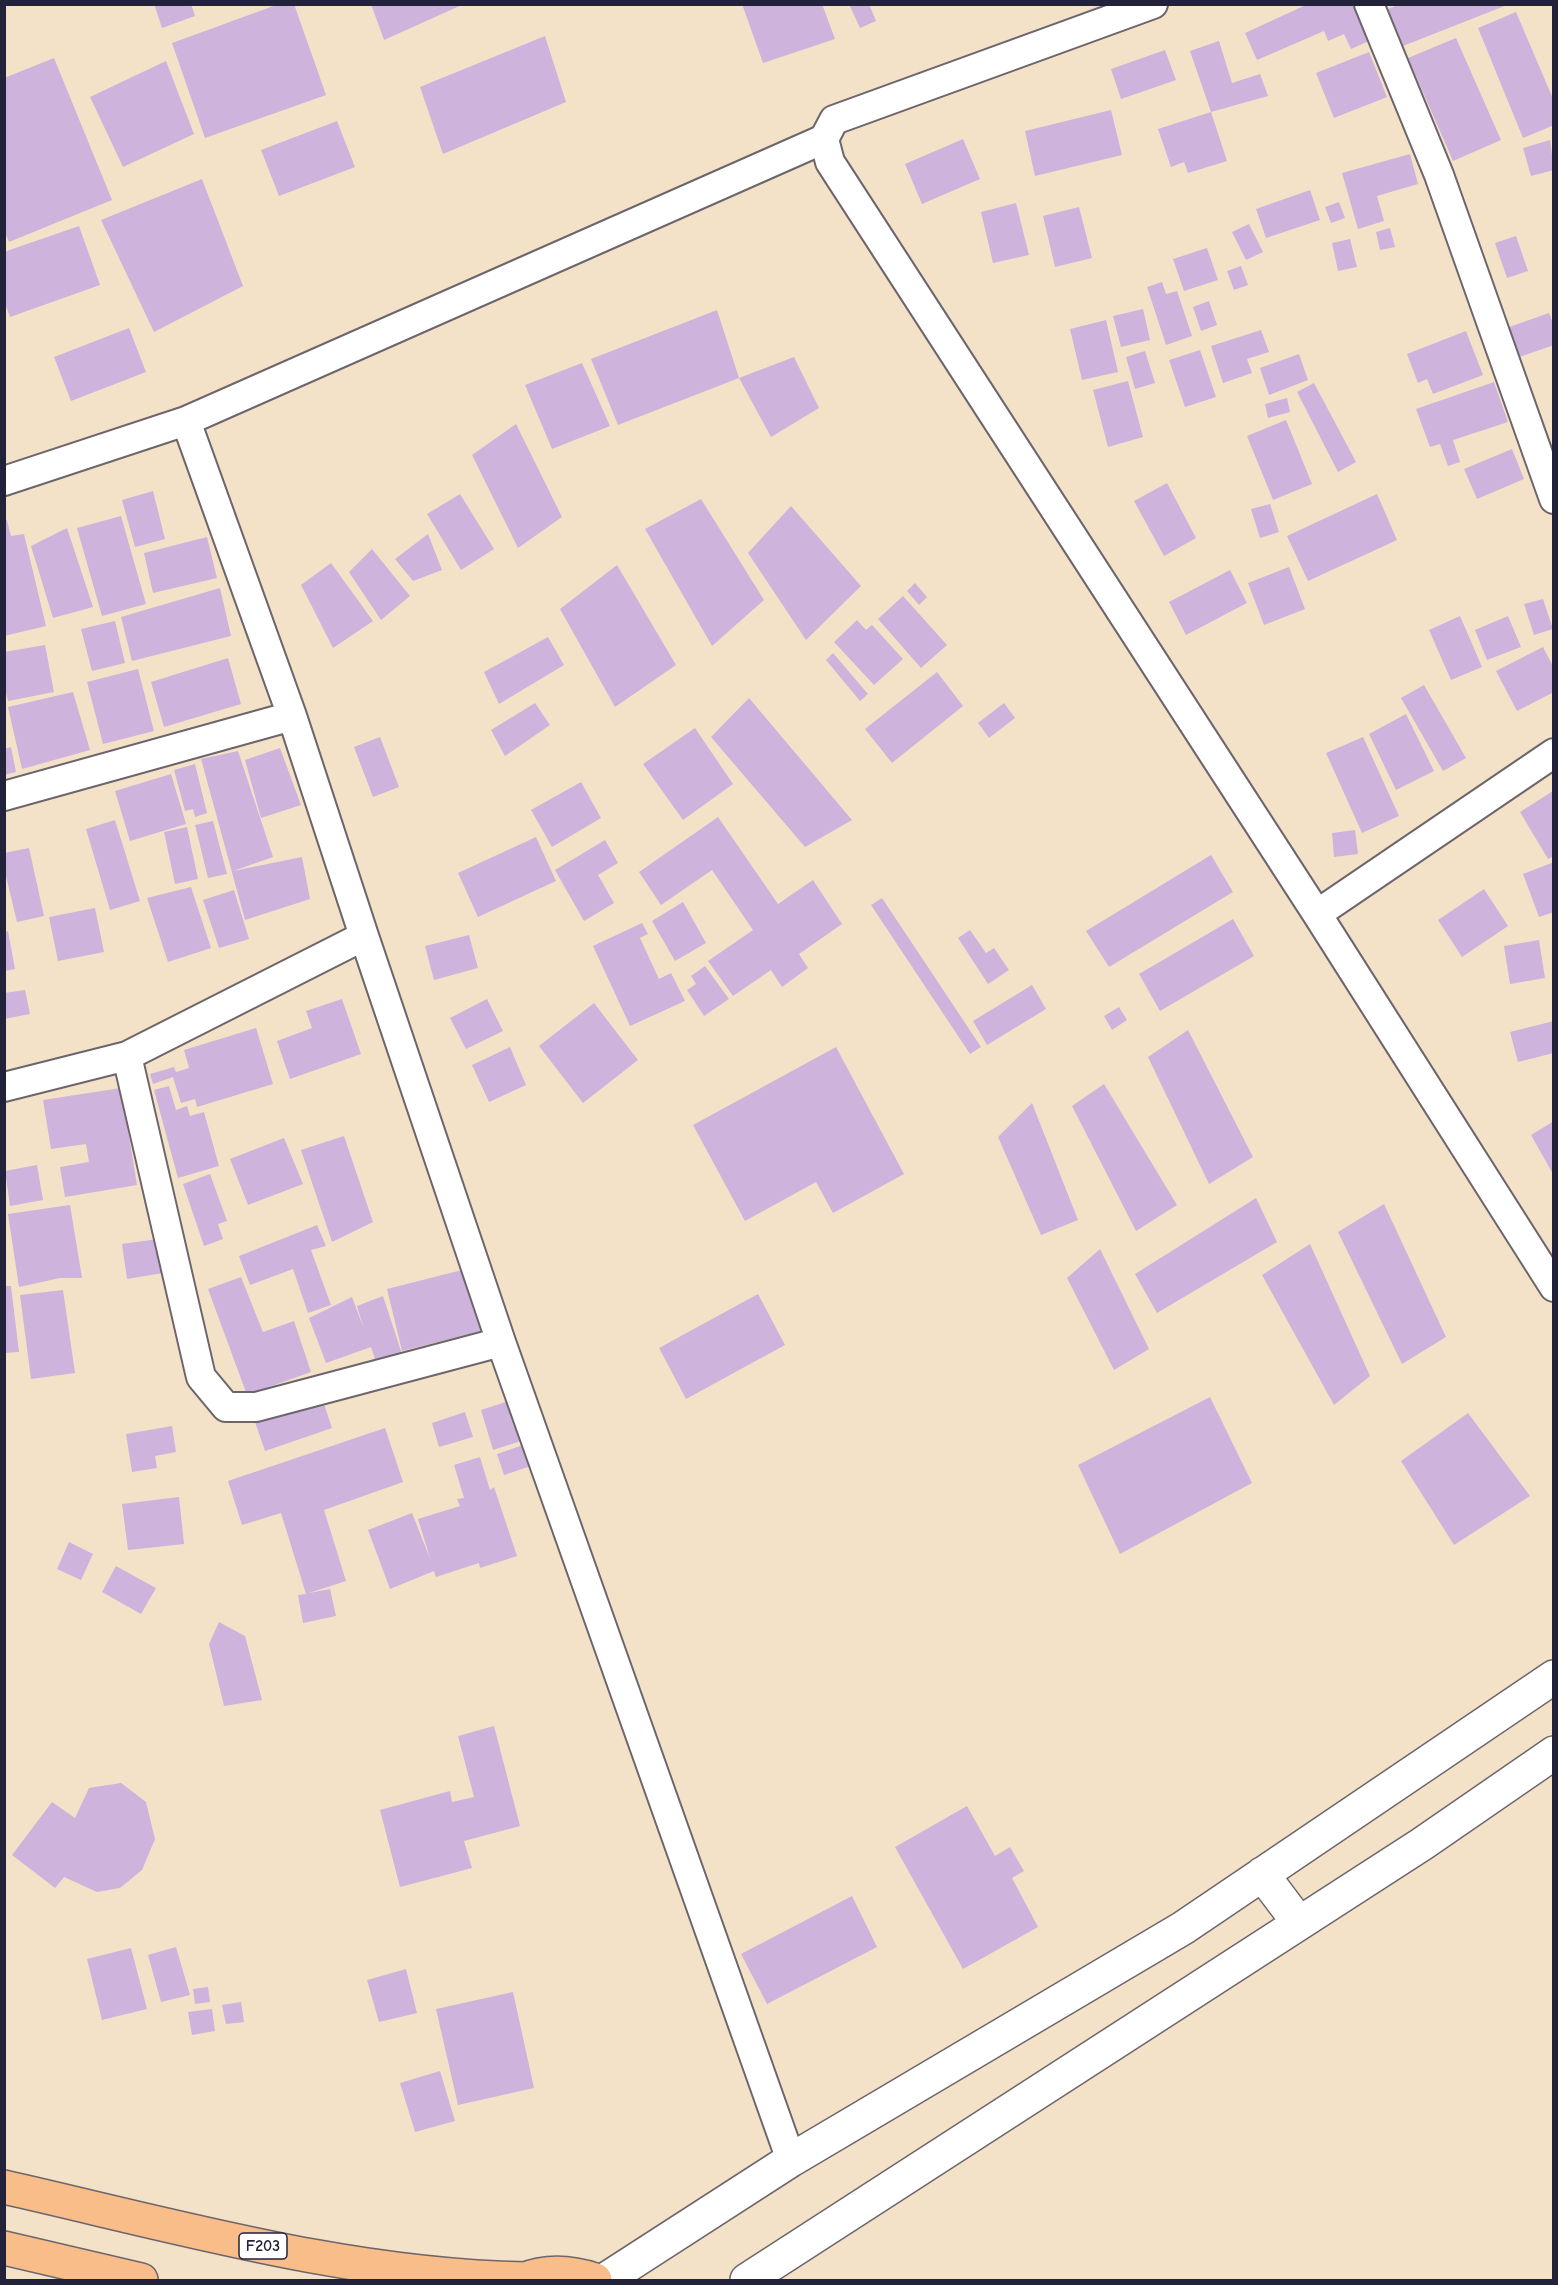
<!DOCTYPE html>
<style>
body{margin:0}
#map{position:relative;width:1558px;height:2285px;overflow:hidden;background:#f4e2c8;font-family:"Comic Neue",sans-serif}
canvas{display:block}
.frame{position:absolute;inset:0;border:6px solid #22223b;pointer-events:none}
</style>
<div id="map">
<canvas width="1558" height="2285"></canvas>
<div class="frame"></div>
</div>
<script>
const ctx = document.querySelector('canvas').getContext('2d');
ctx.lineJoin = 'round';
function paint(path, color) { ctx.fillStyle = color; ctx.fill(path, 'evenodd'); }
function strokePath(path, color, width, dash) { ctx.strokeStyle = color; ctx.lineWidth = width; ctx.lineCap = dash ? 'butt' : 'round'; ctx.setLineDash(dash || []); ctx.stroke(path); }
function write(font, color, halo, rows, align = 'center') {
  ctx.font = font + ' "Comic Neue",sans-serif'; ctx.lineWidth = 4.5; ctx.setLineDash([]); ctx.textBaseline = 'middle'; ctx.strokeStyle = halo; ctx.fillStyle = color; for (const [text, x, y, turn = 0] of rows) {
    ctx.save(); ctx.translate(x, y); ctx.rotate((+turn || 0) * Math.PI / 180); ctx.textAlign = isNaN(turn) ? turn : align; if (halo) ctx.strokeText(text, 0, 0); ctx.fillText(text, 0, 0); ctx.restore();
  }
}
paint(new Path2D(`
 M 154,4 L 191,4 L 195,16 L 162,28 Z
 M 279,4 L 294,4 L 326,95 L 205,138 L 172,43 Z
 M 371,4 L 464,4 L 384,40 Z
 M 742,4 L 822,4 L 835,39 L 763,63 Z
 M 849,4 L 869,4 L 876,21 L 860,28 Z
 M 1308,4 L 1353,4 L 1369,41 L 1351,49 L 1344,34 L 1328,41 L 1324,31 L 1257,60 L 1245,33 Z
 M 1400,4 L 1507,4 L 1507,5 L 1403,46 L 1388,9 Z
 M 1516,12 L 1554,101 L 1554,125 L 1523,138 L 1478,28 Z
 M 545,36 L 566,102 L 443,154 L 420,87 Z
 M 1456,38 L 1501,140 L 1453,161 L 1408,58 Z
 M 1219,41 L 1232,83 L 1260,74 L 1268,96 L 1211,112 L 1190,51 Z
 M 1165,50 L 1176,80 L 1121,99 L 1111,69 Z
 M 1369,52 L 1387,97 L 1334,118 L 1316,73 Z
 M 54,58 L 112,200 L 9,242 L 4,231 L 4,78 Z
 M 166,61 L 194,134 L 123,167 L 90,97 Z
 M 1111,110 L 1122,155 L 1035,176 L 1025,131 Z
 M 1211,112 L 1227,161 L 1188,173 L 1184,162 L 1171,167 L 1158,129 Z
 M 337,121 L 355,167 L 279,196 L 261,150 Z
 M 963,139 L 980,179 L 922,204 L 905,164 Z
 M 1550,140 L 1554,170 L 1531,176 L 1523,148 Z
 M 1410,154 L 1418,184 L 1377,196 L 1384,221 L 1358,229 L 1342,173 Z
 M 202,179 L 243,286 L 154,332 L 101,220 Z
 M 1310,190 L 1320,220 L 1266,238 L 1256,209 Z
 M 1339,202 L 1345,218 L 1331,223 L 1325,207 Z
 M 1016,203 L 1029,255 L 993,263 L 981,212 Z
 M 1079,207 L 1092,258 L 1055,267 L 1043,216 Z
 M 1249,224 L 1263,252 L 1246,260 L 1232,232 Z
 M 79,226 L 100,285 L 10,317 L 4,301 L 4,252 Z
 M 1390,228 L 1395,247 L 1380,250 L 1376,232 Z
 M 1516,236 L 1528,271 L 1507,278 L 1495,243 Z
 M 1350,239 L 1357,267 L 1338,271 L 1332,243 Z
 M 1207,248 L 1218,280 L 1184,291 L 1173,259 Z
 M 1241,266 L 1248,285 L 1234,290 L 1227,271 Z
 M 1162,282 L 1166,294 L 1177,291 L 1192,336 L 1166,345 L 1147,287 Z
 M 1209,301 L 1217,325 L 1201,331 L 1193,307 Z
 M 1143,309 L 1150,340 L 1121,347 L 1113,316 Z
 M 717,310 L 739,378 L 794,357 L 819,408 L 771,437 L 739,378 L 618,425 L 591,359 Z
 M 1549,313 L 1554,326 L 1554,345 L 1505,362 L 1495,332 Z
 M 1106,320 L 1118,372 L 1082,380 L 1070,329 Z
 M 129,328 L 146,372 L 71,401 L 54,357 Z
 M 1261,330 L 1269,352 L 1247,359 L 1252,373 L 1223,383 L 1211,346 Z
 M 1466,331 L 1483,375 L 1433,394 L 1427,379 L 1418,383 L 1407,354 Z
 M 1200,350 L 1216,397 L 1185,407 L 1169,360 Z
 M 1145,351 L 1155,383 L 1135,389 L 1126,357 Z
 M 1299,354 L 1308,380 L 1269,395 L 1260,368 Z
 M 582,363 L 610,426 L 552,449 L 525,385 Z
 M 1128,381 L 1143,437 L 1108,447 L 1093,390 Z
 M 1494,382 L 1508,422 L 1453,440 L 1460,462 L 1448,466 L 1440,444 L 1430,447 L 1416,409 Z
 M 1314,383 L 1356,462 L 1338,472 L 1297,392 Z
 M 1287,398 L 1290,412 L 1268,418 L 1265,404 Z
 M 1286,420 L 1312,484 L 1273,500 L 1247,436 Z
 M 516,424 L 562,517 L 518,548 L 472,455 Z
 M 1512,449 L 1524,479 L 1477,499 L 1464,469 Z
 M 1167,483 L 1196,538 L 1164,556 L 1134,501 Z
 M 153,491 L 165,539 L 135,547 L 122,500 Z
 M 460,494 L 494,549 L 461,570 L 427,514 Z
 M 1377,494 L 1397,540 L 1308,581 L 1287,536 Z
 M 701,499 L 764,600 L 712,646 L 645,529 Z
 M 1270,504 L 1279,532 L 1260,538 L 1251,509 Z
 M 791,506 L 861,586 L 806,640 L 748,553 Z
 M 121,516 L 146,604 L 102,616 L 77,528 Z
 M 7,520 L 11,536 L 24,534 L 46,626 L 4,636 L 4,521 Z
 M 67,528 L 93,607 L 53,618 L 31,546 Z
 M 428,534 L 442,570 L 413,581 L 395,559 Z
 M 207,537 L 217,578 L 153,593 L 144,553 Z
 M 372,549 L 410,596 L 381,620 L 349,572 Z
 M 331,563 L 373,621 L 333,648 L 301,585 Z
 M 617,565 L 676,665 L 615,707 L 560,609 Z
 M 1289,567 L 1305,609 L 1264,625 L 1248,583 Z
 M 1230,570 L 1247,603 L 1186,635 L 1169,602 Z
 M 915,583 L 927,597 L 919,605 L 907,591 Z
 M 220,588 L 231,636 L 132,661 L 121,617 Z
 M 903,596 L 947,645 L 921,668 L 878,619 Z
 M 1543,599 L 1553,629 L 1534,635 L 1524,604 Z
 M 1460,616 L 1482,667 L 1451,680 L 1429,630 Z
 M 1508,616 L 1521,647 L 1487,660 L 1475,630 Z
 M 857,620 L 866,630 L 872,625 L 903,659 L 874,685 L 834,642 Z
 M 115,621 L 125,663 L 92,671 L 81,629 Z
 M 548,637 L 564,665 L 499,704 L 484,672 Z
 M 45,645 L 54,692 L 8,701 L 4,685 L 4,652 Z
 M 1543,647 L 1554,668 L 1554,692 L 1517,711 L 1496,671 Z
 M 833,653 L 868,694 L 860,701 L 826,660 Z
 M 228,658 L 241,704 L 164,727 L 151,682 Z
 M 138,669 L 154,731 L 103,744 L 87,682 Z
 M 937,672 L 963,706 L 892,763 L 865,729 Z
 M 1424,685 L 1466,758 L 1443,771 L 1401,698 Z
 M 73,692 L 90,750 L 22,769 L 8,707 Z
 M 749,698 L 852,820 L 805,847 L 711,737 Z
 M 535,703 L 550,725 L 505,756 L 491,730 Z
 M 1004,703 L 1015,718 L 989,738 L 978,723 Z
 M 1406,714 L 1434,771 L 1396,790 L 1369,734 Z
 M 695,728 L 733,784 L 683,820 L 643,764 Z
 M 380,737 L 399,787 L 373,797 L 354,747 Z
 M 1363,737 L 1399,816 L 1362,833 L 1326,753 Z
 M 11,747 L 16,772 L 4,775 L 4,749 Z
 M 280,748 L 301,805 L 261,818 L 245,760 Z
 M 238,751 L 273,857 L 233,871 L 302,857 L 310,899 L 245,920 L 201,759 Z
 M 195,764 L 207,813 L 195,817 L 193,809 L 185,811 L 174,770 Z
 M 171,774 L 186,824 L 130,841 L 115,791 Z
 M 581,782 L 601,818 L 552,847 L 531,810 Z
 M 1553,791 L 1554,856 L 1548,859 L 1520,812 Z
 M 718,817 L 778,904 L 813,880 L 842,924 L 799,954 L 808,968 L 782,987 L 771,970 L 733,996 L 708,961 L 753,930 L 712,870 L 661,905 L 639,872 Z
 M 115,820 L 140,901 L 110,910 L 86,829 Z
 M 213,821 L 227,874 L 208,878 L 195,825 Z
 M 187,827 L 198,879 L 175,884 L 164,832 Z
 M 1355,830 L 1358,854 L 1334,857 L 1332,833 Z
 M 536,837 L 556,881 L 478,917 L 458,873 Z
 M 605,840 L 618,863 L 598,875 L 614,903 L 584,921 L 555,870 Z
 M 29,848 L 44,916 L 17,922 L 4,868 L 4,853 Z
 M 1211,855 L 1233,892 L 1109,967 L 1086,931 Z
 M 1554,862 L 1554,912 L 1539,917 L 1523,874 Z
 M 191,887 L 211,948 L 168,962 L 147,898 Z
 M 1484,889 L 1508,926 L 1462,957 L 1438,920 Z
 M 234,890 L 249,939 L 219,948 L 203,900 Z
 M 882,898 L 981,1047 L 970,1054 L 871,905 Z
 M 683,902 L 706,943 L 675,961 L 652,921 Z
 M 95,908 L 104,952 L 58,961 L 49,917 Z
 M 1233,919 L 1254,956 L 1160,1011 L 1139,974 Z
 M 642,923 L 648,934 L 640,938 L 659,979 L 671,973 L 685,1001 L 630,1026 L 593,946 Z
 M 970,930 L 986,953 L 994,948 L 1009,970 L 988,984 L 958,938 Z
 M 8,931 L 15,969 L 5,971 L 5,932 Z
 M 469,935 L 478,968 L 434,980 L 425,946 Z
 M 1539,940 L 1545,978 L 1510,984 L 1504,946 Z
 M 705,966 L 729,999 L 704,1016 L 687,990 L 696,984 L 691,976 Z
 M 1032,985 L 1046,1009 L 987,1045 L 973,1021 Z
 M 25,990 L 30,1014 L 4,1019 L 4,993 Z
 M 342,999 L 361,1054 L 290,1079 L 277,1041 L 312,1028 L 306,1011 Z
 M 487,999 L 503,1031 L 466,1049 L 450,1018 Z
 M 594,1003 L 638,1060 L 583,1103 L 539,1046 Z
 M 1119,1007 L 1127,1020 L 1112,1030 L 1104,1016 Z
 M 1554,1021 L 1554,1053 L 1518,1062 L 1510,1032 Z
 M 256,1028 L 273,1084 L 197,1107 L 195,1099 L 181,1103 L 173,1077 L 153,1084 L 150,1074 L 174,1067 L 176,1072 L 189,1068 L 184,1050 Z
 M 1188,1030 L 1253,1157 L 1209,1184 L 1148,1057 Z
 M 510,1047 L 526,1085 L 489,1102 L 472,1065 Z
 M 836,1047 L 904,1174 L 833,1213 L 816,1182 L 745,1221 L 693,1125 Z
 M 1104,1084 L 1177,1205 L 1136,1231 L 1072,1106 Z
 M 169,1086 L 176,1110 L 187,1106 L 190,1116 L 204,1112 L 219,1166 L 178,1178 L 154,1090 Z
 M 121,1088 L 137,1185 L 65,1197 L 60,1167 L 89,1162 L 86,1144 L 51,1149 L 43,1100 Z
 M 1032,1103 L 1078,1220 L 1041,1235 L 998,1137 Z
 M 1554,1121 L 1554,1176 L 1531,1135 Z
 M 344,1136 L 373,1222 L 332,1242 L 301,1150 Z
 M 284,1138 L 303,1184 L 248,1205 L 230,1159 Z
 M 37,1165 L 43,1200 L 10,1206 L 5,1171 Z
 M 210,1174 L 227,1221 L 218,1224 L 223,1239 L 204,1246 L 183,1184 Z
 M 1256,1198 L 1277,1242 L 1157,1313 L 1135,1274 Z
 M 1384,1204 L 1446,1337 L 1402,1364 L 1338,1232 Z
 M 70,1205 L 82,1278 L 60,1278 L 19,1287 L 8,1214 Z
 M 317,1225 L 326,1246 L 311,1250 L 331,1305 L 308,1313 L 293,1269 L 250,1285 L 239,1256 Z
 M 158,1239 L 163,1273 L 127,1279 L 122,1244 Z
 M 1310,1244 L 1370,1376 L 1334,1405 L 1262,1275 Z
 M 1100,1249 L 1149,1349 L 1114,1370 L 1067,1278 Z
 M 470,1268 L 485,1330 L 402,1351 L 387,1289 Z
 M 241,1277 L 263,1332 L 294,1321 L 311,1372 L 247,1395 L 208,1289 Z
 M 4,1286 L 11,1286 L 19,1352 L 4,1353 Z
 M 63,1290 L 75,1373 L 31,1379 L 20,1295 Z
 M 758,1294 L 785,1345 L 686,1399 L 659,1348 Z
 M 383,1296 L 404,1360 L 378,1368 L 371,1347 L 326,1363 L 309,1318 L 352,1297 L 364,1329 L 357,1306 Z
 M 321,1395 L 332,1428 L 265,1451 L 254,1419 Z
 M 1210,1397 L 1252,1483 L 1120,1554 L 1078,1465 Z
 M 515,1399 L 527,1439 L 493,1450 L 481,1410 Z
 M 465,1412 L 473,1437 L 439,1447 L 432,1423 Z
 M 1468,1413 L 1530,1496 L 1454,1545 L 1401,1461 Z
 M 172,1426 L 176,1452 L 155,1456 L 157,1468 L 132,1472 L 126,1434 Z
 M 385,1428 L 403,1482 L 324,1510 L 346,1581 L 309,1593 L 330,1589 L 336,1616 L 303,1623 L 298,1595 L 306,1594 L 281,1513 L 242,1525 L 228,1481 Z
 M 529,1443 L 537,1464 L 504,1475 L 497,1454 Z
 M 480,1457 L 490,1490 L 494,1487 L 517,1556 L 480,1568 L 479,1563 L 436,1577 L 434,1571 L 390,1589 L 368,1530 L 412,1513 L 431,1561 L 418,1519 L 460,1506 L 457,1499 L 464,1498 L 454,1465 Z
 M 179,1497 L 184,1544 L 128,1550 L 122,1504 Z
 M 69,1542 L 93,1554 L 81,1580 L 57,1569 Z
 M 116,1566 L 156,1588 L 141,1614 L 102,1592 Z
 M 219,1622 L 245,1636 L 262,1700 L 224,1706 L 209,1644 Z
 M 494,1726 L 520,1826 L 464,1841 L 472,1868 L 400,1887 L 380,1810 L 450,1791 L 452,1802 L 474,1797 L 458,1736 Z
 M 121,1783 L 146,1802 L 155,1839 L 142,1870 L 120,1888 L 97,1892 L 64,1877 L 55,1888 L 12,1855 L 52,1802 L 75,1818 L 89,1788 Z
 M 967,1806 L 995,1856 L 1010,1847 L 1024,1871 L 1012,1878 L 1038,1927 L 963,1969 L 895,1847 Z
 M 852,1896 L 877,1947 L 767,2004 L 741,1954 Z
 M 176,1947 L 190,1995 L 161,2002 L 148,1955 Z
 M 131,1948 L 147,2009 L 102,2020 L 87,1959 Z
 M 406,1969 L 417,2013 L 379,2022 L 367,1980 Z
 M 208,1987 L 210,2002 L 195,2004 L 193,1989 Z
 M 513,1992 L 534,2088 L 458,2105 L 436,2009 Z
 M 241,2002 L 244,2022 L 226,2024 L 222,2005 Z
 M 212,2009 L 215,2031 L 192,2035 L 188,2012 Z
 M 440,2071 L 455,2121 L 415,2132 L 400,2083 Z`), '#ceb3dd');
const minor = new Path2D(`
 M 1369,4 L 1439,175 L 1554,499
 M 824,139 L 830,162 L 1317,914 L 1554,1287
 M 186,421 L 292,716 L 364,936 L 501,1342 L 791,2160
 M 4,481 L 186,421 L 824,139 L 834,120 L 1153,4
 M 4,796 L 292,716
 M 1317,914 L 1554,753
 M 127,1056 L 201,1377 L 226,1407 L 256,1407 L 501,1342
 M 4,1087 L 127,1056 L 364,936`);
const tertiary = new Path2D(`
 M 1262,1874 L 1299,1923
 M 605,2280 L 791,2160 L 1183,1928 L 1554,1677
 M 747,2280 L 1422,1844 L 1554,1753`);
const primary = new Path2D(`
 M 4,2187 C 176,2226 349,2276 526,2279
 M 4,2248 L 141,2280
 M 523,2280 C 547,2270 571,2272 595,2280`);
strokePath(minor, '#6c656c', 32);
strokePath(tertiary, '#6c656c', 36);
strokePath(primary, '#6c656c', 36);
strokePath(minor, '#fff', 28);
strokePath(tertiary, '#fff', 33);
strokePath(primary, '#f8bd89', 33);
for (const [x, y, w] of [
 [263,2246,48]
]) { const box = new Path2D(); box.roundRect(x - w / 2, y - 13, w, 26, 4.5); ctx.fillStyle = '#fff'; ctx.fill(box); strokePath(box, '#22223b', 1.5); }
write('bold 16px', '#22223b', null, [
 ["F203",263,2246]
]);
</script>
